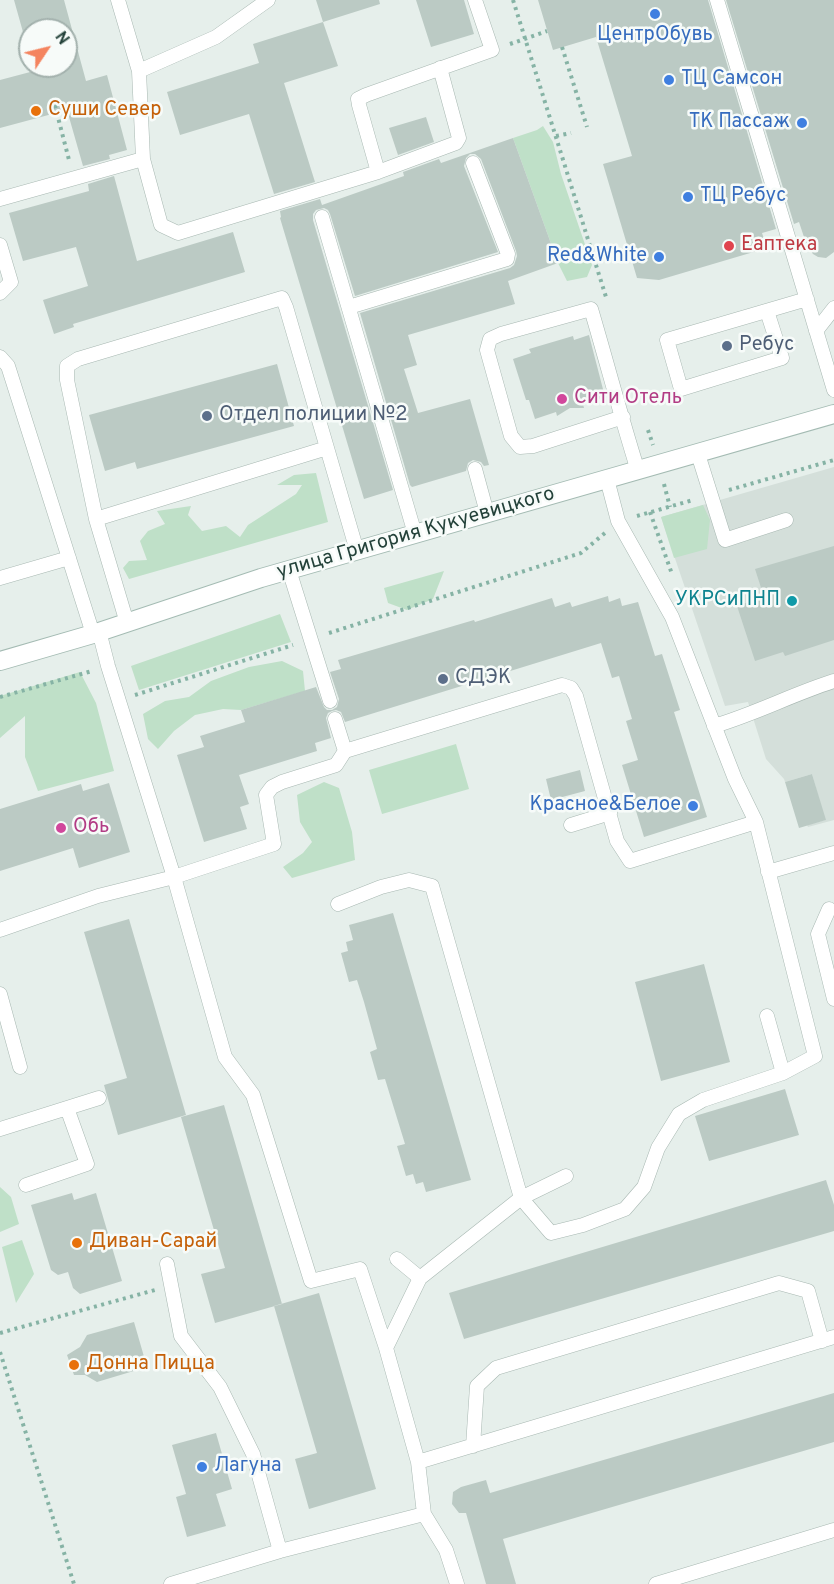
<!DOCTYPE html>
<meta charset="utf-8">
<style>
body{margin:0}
#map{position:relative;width:834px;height:1584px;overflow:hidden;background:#e6efeb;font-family:Overpass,sans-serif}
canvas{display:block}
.north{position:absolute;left:18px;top:18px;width:60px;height:60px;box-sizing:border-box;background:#f7fbf9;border:2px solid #a3b1ad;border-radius:50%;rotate:55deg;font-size:16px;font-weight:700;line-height:24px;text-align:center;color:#24423a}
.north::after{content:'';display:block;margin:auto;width:21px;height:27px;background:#f4845f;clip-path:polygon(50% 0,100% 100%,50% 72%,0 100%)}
</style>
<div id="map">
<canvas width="834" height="1584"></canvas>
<div class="north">N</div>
</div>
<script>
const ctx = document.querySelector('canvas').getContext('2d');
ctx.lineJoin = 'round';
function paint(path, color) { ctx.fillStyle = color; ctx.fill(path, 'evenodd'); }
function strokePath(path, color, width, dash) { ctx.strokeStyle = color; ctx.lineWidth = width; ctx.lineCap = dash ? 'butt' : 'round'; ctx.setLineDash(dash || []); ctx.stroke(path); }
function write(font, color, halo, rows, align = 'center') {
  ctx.font = font + ' Overpass,sans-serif'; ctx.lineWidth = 5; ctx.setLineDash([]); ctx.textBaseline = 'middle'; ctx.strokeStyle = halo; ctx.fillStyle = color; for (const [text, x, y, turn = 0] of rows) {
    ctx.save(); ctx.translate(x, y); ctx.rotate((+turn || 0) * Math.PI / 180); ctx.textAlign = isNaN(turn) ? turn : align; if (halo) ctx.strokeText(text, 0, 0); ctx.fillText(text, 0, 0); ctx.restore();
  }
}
paint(new Path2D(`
 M 834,467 L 834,820 L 808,827 L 807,825 L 825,820 L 812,774 L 785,782 L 784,779 L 766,759 L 748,702 L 725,706 L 661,517 Z`), '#d4dfda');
paint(new Path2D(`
 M 543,126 L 553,142 L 561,174 L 592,265 L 587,277 L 567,281 L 558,263 L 513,138 L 537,130 Z
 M 316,473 L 328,522 L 129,579 L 123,568 L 129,561 L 147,560 L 140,541 L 148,531 L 165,524 L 157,511 L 191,506 L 188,515 L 202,531 L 226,526 L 240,537 L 248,525 L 296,494 L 302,485 L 277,485 L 294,475 Z
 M 703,505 L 710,520 L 707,549 L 674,558 L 661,517 Z
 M 444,571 L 433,599 L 407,610 L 388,603 L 384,588 Z
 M 280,614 L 291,642 L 139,690 L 131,666 Z
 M 282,661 L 303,671 L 305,691 L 241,710 L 223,709 L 195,715 L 174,731 L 158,749 L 148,739 L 143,714 L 165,701 L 189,697 L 211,681 L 249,667 Z
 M 80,672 L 96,703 L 114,771 L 38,791 L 25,757 L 25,716 L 0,738 L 0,696 Z
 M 456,744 L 469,789 L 382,814 L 369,770 Z
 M 324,782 L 339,788 L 352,832 L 355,860 L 292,878 L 283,867 L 303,853 L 312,842 L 300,822 L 297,795 Z
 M 0,1187 L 11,1197 L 19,1224 L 0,1232 Z
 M 22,1240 L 34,1274 L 16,1303 L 2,1247 Z`), '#bfe0c8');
paint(new Path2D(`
 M 14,0 L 64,0 L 86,81 L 107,75 L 127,150 L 109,155 L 110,159 L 83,166 L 67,110 L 0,128 L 0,80 L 34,71 L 32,66 L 66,66 L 66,30 L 30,30 L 30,57 Z
 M 316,0 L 379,0 L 380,4 L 323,22 Z
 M 416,0 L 464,0 L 474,34 L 431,47 Z
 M 538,0 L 708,0 L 776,229 L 762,233 L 767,248 L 659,280 L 637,278 L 603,164 L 632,156 L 596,37 L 553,50 Z
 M 726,0 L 834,0 L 834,252 L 826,258 L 818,257 L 813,254 L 807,246 L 799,222 L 794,224 Z
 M 323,22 L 338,66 L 284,83 L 315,182 L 274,194 L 249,114 L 180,135 L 167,92 L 259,63 L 253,44 Z
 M 426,117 L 434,142 L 398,155 L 389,128 Z
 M 513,138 L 558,263 L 508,281 L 515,304 L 408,335 L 417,365 L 404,369 L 418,413 L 470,399 L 489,465 L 484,466 L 481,462 L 473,460 L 468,463 L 466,471 L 412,487 L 410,485 L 360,313 L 510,268 L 514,265 L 517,256 L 516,251 L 481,159 L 475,154 L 470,154 L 466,158 L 464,166 L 498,252 L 355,296 L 330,214 L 328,210 L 324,208 L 316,210 L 313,214 L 313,220 L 393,490 L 364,499 L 280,218 L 281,217 L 280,211 L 320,199 L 322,205 L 404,176 L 403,172 L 439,159 L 441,163 Z
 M 114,176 L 137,261 L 233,232 L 245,272 L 73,324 L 74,327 L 54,334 L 43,300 L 88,286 L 76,247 L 23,261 L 9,213 L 89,191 L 88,184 Z
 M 589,335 L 605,397 L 583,404 L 584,408 L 570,408 L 557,416 L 556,412 L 535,419 L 529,400 L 526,400 L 513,359 L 531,353 L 529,349 L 573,336 L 574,340 Z
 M 277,364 L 294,426 L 137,469 L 135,462 L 105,471 L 89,415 Z
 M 834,546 L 834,640 L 785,656 L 783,652 L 755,661 L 737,606 L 764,597 L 755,569 Z
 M 608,596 L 609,602 L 620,598 L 622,606 L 638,602 L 655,656 L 662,654 L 680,710 L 674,712 L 707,817 L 644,837 L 622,765 L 638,760 L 626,721 L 632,719 L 619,676 L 612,678 L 601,643 L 345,722 L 341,712 L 336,710 L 332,711 L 328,713 L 326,718 L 331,738 L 315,743 L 317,751 L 239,775 L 249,804 L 240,807 L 247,829 L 204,842 L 177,755 L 204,747 L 200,736 L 245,722 L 241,710 L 316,687 L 324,707 L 327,710 L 332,710 L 337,707 L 339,699 L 330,672 L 341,669 L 338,660 L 474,620 L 475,622 L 552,598 L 555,607 L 570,602 L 572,607 Z
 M 580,770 L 585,791 L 551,800 L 546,779 Z
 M 812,774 L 826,820 L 799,828 L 785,782 Z
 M 109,783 L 130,852 L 79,868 L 73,848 L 0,871 L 0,809 L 81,784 L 83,791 Z
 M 393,913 L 471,1180 L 426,1192 L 423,1182 L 416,1184 L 413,1174 L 406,1176 L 397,1146 L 405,1144 L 385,1079 L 378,1080 L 370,1052 L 377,1049 L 364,1002 L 357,980 L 349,982 L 341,953 L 348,951 L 346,942 L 353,940 L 349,925 Z
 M 129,919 L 186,1115 L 118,1135 L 104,1085 L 127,1078 L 84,932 Z
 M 704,964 L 730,1062 L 661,1081 L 635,982 Z
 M 785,1089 L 799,1135 L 709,1161 L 695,1116 Z
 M 224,1105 L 282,1304 L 215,1323 L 201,1274 L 225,1268 L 181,1117 Z
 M 826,1180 L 834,1205 L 834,1231 L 464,1339 L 449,1293 Z
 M 72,1193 L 74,1200 L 96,1193 L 122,1281 L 80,1294 L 73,1288 L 68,1272 L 58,1275 L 51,1270 L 31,1205 Z
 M 319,1293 L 376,1489 L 309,1509 L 295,1459 L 317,1453 L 274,1306 Z
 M 134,1322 L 147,1367 L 97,1382 L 85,1375 L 74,1375 L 67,1355 L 80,1347 L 87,1335 Z
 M 834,1393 L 834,1442 L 503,1539 L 516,1584 L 486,1584 L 466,1513 L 459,1513 L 452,1504 L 453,1492 L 461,1487 L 486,1480 L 490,1493 Z
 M 216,1433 L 232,1489 L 216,1494 L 226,1526 L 187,1537 L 176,1497 L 186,1494 L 172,1445 Z`), '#bbcac4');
const lane = new Path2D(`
 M 717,0 L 834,390
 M 139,71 L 216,37 L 268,0
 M 143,159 L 161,225 L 178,233 L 378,172 L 456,143 L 459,138 L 440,68
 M 378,172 L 359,105 L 358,99 L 366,95 L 492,50 L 475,0
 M 0,199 L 143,159 L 139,71 L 118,0
 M 322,217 L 415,534
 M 0,245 L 11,282 L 0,293
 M 349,307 L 507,259 L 508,254 L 473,163
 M 767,311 L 782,358 L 681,389 L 667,340 L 807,299
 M 816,331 L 834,308
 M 0,357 L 8,366 L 93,634
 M 623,417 L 533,446 L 520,447 L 511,436 L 487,350 L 490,339 L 501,334 L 591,309 C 607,363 621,417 638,471
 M 698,454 L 725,540 L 786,520
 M 475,469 L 487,513
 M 96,519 L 327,448
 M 289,570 L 330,701
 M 0,578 L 69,558
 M 127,623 L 96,519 L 67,380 L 67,366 L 78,359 L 282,298 L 286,307 L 357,551
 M 99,631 L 108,666 L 174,877 L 225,1057 L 253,1095 L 311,1281 L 360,1269 L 386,1348
 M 335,719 L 345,751
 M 714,726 C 755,714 793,694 834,681
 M 571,825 L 610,813
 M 768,872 L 834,853
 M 338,904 L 381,887 L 409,880 L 432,886 L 521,1198 L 551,1233 L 583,1225 L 625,1209 L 644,1187 L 658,1148 L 679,1114 L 703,1100 L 783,1073 L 815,1056 L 756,822 L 735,779 L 672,617 L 618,521 L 607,479
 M 829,909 L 818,934 L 834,999
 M 0,930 L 98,896 L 174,877 L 274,844 L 266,795 L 272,787 L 282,782 L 336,765 L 345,751 L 562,685 L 571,688 L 576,696 L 617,841 L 630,861 L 756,822
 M 0,994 L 20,1067
 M 767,1016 L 783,1073
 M 0,1129 L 99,1098
 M 26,1185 L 87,1164 L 67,1108
 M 397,1259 L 420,1278
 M 167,1264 L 181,1336 L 220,1387 L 253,1454 L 280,1551 L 171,1584
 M 473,1446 L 477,1386 L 496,1368 L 779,1283 L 808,1291 L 822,1341
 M 418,1462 L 834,1337
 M 280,1551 L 424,1514
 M 457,1584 L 446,1550 L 424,1514 L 418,1462 L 386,1348 L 420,1278 L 521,1198 L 566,1176
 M 656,1584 L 834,1530`);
const secondary = new Path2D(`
 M 0,661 L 93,634 L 261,578 L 834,414`);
strokePath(lane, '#a8b8b2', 15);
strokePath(secondary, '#a4bbb3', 20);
strokePath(new Path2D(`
 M 513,0 L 606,297
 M 510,44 L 547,31
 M 562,47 L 587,127
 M 53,98 L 69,160
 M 556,136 L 571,133
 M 648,430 L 653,445
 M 664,484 L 670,507
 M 729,490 L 834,460
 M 650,512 L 672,574
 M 637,516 L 693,500
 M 329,633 L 581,553 L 605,533
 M 135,695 L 293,645
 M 0,697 L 92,671
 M 0,1333 L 155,1290
 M 0,1352 L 74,1584`), '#86b3a5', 4, [3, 4.5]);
strokePath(lane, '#fff', 14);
strokePath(secondary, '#fff', 18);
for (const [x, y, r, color] of [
 [655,14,6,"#3f7fe0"],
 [669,80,6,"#3f7fe0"],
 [36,111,6,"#e8710a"],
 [802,123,6,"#3f7fe0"],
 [688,197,6,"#3f7fe0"],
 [729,246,6,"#e0444e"],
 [659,257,6,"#3f7fe0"],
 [727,346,6,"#5c6f8a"],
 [562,399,6,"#d1479c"],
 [207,416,6,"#5c6f8a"],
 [792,601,6,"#0f9aa8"],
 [443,679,6,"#5c6f8a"],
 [693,806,6,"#3f7fe0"],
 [61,828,6,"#d1479c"],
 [77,1243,6,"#e8710a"],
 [74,1365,6,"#e8710a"],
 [202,1467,6,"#3f7fe0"]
]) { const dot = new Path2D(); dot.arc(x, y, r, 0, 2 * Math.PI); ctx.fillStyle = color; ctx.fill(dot); strokePath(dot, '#f7fbf9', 2); }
write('20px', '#366cbe', '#f7fbf9', [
 ["ЦентрОбувь",655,36,"center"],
 ["ТЦ Самсон",681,80],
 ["ТК Пассаж",790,123,"right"],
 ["ТЦ Ребус",700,197],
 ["Red&White",647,257,"right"],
 ["Красное&Белое",681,806,"right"],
 ["Лагуна",214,1467]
], 'left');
write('20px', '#c56008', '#f7fbf9', [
 ["Суши Север",48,111],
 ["Диван-Сарай",89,1243],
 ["Донна Пицца",86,1365]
], 'left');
write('20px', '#be3a42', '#f7fbf9', [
 ["Еаптека",741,246]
], 'left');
write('20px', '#4e5e75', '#f7fbf9', [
 ["Ребус",739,346],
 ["Отдел полиции №2",219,416],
 ["СДЭК",455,679]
], 'left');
write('20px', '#b23c85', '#f7fbf9', [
 ["Сити Отель",574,399],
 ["Обь",73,828]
], 'left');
write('20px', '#24423a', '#f7fbf9', [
 ["улица Григория Кукуевицкого",416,534,-16]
]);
write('20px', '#0d838f', '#f7fbf9', [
 ["УКРСиПНП",780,601]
], 'right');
</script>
